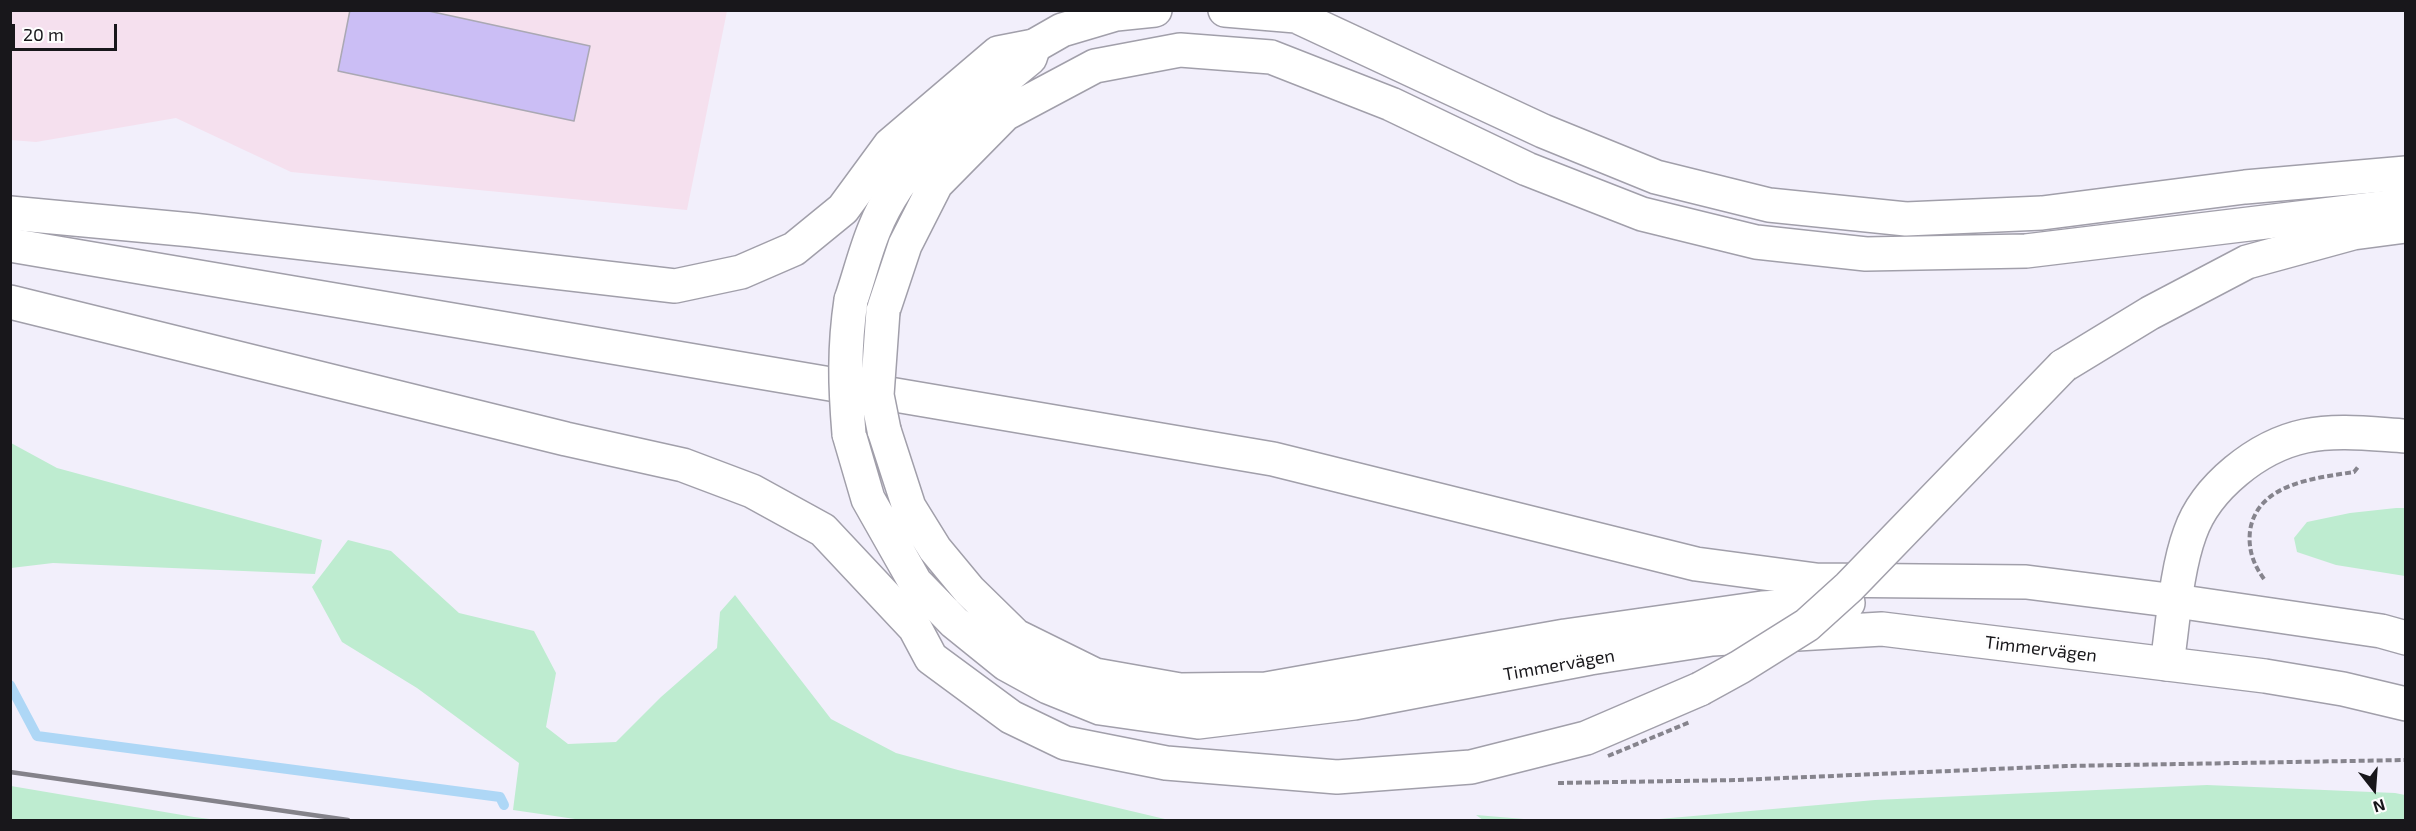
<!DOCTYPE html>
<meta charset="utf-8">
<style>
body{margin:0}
#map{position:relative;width:2416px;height:831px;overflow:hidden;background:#f2effb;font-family:"Exo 2",sans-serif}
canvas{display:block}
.frame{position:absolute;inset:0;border:12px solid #18171b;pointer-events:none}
.north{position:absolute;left:2344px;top:759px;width:60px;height:60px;-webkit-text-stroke:4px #fefefe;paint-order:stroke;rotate:163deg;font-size:16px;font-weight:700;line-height:24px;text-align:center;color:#18171b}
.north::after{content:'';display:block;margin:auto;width:21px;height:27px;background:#18171b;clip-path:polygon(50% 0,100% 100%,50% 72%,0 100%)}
.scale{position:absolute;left:12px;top:24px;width:105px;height:27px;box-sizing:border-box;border:3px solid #18171b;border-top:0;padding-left:8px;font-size:18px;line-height:21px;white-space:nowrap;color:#18171b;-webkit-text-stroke:4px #fefefe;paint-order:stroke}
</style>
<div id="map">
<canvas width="2416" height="831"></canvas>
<div class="frame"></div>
<div class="north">N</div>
<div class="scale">20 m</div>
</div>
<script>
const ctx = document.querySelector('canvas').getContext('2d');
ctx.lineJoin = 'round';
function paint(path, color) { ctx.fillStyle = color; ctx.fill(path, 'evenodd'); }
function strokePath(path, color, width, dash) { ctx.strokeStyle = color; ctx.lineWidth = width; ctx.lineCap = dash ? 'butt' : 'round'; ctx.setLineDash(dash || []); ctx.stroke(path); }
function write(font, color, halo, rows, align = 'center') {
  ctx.font = font + ' "Exo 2",sans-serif'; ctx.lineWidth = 6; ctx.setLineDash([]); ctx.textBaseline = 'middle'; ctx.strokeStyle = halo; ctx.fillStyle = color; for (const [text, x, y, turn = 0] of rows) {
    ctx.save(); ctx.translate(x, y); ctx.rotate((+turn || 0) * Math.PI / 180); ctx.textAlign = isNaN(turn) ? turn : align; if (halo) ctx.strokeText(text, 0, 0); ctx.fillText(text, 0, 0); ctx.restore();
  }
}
paint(new Path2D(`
 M 10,11 L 727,11 L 687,210 L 291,172 L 176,118 L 36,142 L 11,140 Z`), '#f5e0ee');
paint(new Path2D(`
 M 11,443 L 57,468 L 322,540 L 315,574 L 53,563 L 11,568 Z
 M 2396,508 L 2405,508 L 2405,576 L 2336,565 L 2297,552 L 2294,538 L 2307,522 L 2350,513 Z
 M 348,540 L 391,551 L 459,613 L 534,631 L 556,673 L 546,727 L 568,744 L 616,742 L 661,697 L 717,648 L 720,612 L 735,595 L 831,719 L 896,753 L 958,770 L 1169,820 L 582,820 L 513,810 L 519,763 L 417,688 L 342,642 L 312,587 Z
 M 2207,785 L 2395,793 L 2405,795 L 2405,820 L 1648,820 L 1875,800 Z
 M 11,786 L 194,817 L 217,820 L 11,820 Z
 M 1476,815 L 1536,820 L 1483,820 Z`), '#beecd0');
strokePath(new Path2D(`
 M 10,685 L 37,736 L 500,797 L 504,805`), '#aed7f6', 10);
const building = new Path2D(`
 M 350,10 L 424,10 L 590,46 L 574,121 L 338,71 Z`);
paint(building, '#cbbef5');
strokePath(building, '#aaa8b3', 1.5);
const minor = new Path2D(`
 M 2167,664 C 2173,624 2176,571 2190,533 C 2206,487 2258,446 2305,436 C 2337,429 2373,434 2406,436`);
const primary = new Path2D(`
 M 10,245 L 1273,459 L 1696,564 L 1816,580 L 2026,582 L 2176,601 L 2381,631 L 2406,638
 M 851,300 C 859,277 865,252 874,230 C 903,156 971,107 1030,58 L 1034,46
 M 883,311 L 905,245 L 936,184 L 1005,114 L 1095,66 L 1180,50 L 1271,57 L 1391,104 L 1527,169 L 1642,214 L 1756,242 L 1866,254 L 2026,251 L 2406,205
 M 884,430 L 909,507 L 935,549 L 969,590 L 1016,636 L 1095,675 L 1180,690 L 1266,689 L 1565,636 L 1762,608 L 1848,603
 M 849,434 L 868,499 L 915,582 L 954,622 L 1006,664 L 1048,687 L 1100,708 L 1198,722 L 1354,703 L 1590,658 L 1712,639 L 1882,629 L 2265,676 L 2343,689 L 2406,704`);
const trunk = new Path2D(`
 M 1225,10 L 1296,16 L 1543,131 L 1656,177 L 1769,205 L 1906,219 L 2042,213 L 2245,187 L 2406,173
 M 10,213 L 192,230 L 675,286 L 741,272 L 794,249 L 843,209 L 890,145 L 998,53 L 1034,46 L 1062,30 L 1116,14 L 1155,10
 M 10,302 L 566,439 L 683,465 L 752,491 L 823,530 L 915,628 L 931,658 L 1011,717 L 1065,743 L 1166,763 L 1337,777 L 1471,767 L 1586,738 L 1700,689
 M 2063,366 L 2150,313 L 2247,262 L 2353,233 L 2406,226`);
strokePath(minor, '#a19faa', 36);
strokePath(primary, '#a19faa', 36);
strokePath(trunk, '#a19faa', 36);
strokePath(new Path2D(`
 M 2264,579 C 2253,564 2248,549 2250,531 C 2257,483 2316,478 2354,472 L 2358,467
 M 1558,783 L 1737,780 L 2066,766 L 2406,760`), '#86848d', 4, [6, 3]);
strokePath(minor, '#fff', 33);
strokePath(primary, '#fff', 33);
strokePath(trunk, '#fff', 33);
strokePath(new Path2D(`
 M 10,772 L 348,820`), '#84828a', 4.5);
const primaryBridge = new Path2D(`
 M 883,311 L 877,395 L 884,430
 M 849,434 C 845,386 844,347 851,300`);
const trunkBridge = new Path2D(`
 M 1700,689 L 1740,667 L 1807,625 L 1849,587 L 2063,366`);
strokePath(primaryBridge, '#a19faa', 36, []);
strokePath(trunkBridge, '#a19faa', 36, []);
strokePath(new Path2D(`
 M 1608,756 L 1690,722`), '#86848d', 4, [6, 3]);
strokePath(primaryBridge, '#fff', 33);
strokePath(trunkBridge, '#fff', 33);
write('18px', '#18171b', '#fefefe', [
 ["Timmervägen",2041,649,7],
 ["Timmervägen",1559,665,-10]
]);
</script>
